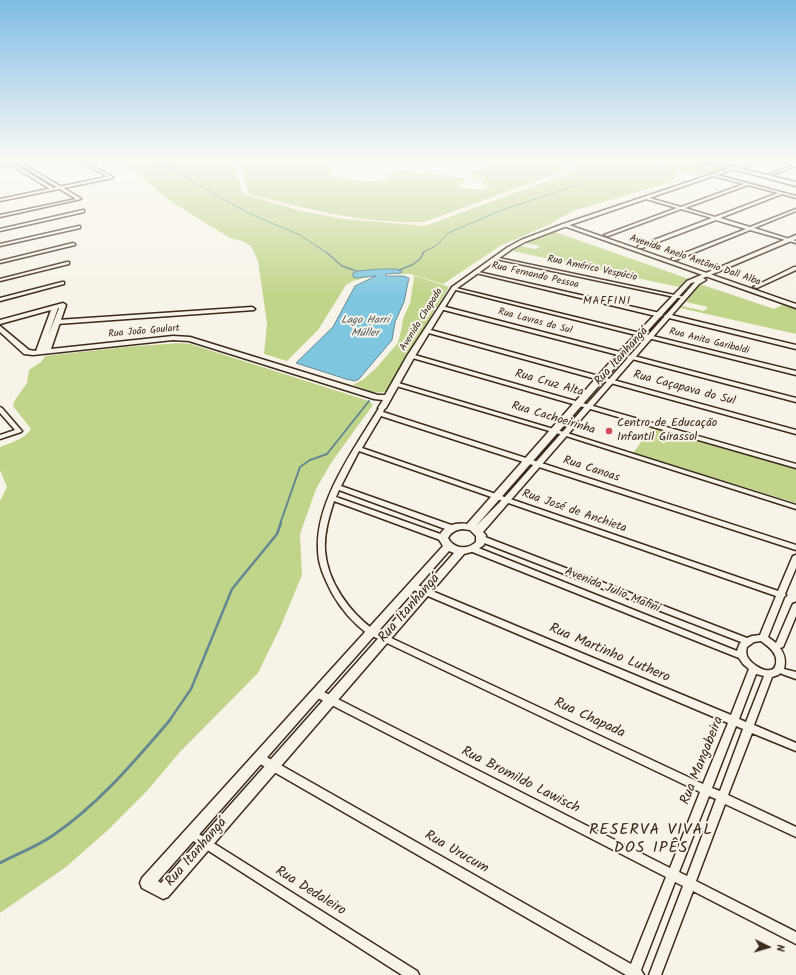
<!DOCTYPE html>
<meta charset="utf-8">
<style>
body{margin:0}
#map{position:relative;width:796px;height:975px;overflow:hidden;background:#f7f3e8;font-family:Kalam,sans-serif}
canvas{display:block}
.north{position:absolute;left:748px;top:927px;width:40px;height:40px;-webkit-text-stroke:3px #f7f3e8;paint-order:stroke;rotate:95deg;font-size:11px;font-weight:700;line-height:16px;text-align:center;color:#3b2a1e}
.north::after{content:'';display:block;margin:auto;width:14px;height:18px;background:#3b2a1e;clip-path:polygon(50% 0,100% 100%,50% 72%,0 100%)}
</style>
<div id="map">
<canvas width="796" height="975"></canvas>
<div class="north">N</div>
</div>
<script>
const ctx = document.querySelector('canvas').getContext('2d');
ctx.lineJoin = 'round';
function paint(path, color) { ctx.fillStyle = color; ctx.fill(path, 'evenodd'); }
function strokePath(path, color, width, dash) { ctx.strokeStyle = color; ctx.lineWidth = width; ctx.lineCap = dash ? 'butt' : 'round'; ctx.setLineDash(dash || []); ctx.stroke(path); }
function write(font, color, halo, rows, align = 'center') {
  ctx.font = font + ' Kalam,sans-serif'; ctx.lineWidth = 4; ctx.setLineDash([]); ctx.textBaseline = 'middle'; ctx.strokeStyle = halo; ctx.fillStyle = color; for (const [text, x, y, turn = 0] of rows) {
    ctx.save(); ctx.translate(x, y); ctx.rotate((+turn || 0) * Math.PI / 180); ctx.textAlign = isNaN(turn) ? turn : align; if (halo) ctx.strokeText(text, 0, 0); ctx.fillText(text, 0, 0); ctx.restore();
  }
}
paint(new Path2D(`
 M 122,161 L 234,161 L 243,194 L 301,211 L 344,219 L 425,226 L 569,173 L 573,170 L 573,161 L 653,161 L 651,162 L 651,165 L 673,169 L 651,163 L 657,161 L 695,161 L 725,169 L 701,176 L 674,169 L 675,176 L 671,182 L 573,211 L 546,226 L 500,246 L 443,284 L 411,274 L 390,274 L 401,273 L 402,271 L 396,269 L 356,271 L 359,278 L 375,275 L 353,281 L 346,285 L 318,330 L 287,361 L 264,354 L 267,323 L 258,261 L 251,246 L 242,241 L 230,238 L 170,201 Z
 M 239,161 L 329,161 L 325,164 L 338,166 L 329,174 C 341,180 374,184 387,179 C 390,177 394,173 397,170 L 463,178 L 466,180 L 459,186 L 459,188 L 484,190 L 490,188 L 480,182 L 485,180 L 474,177 L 469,173 L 494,161 L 566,161 C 563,170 561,171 553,175 L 424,222 C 365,224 305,209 249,194 Z
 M 555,232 L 689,279 L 679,287 L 512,251 L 520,246 L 536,249 L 540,246 L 525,243 Z
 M 413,275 L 449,287 L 407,355 L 388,390 C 378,397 363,388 353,385 L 364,379 L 376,368 L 397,344 L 400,336 L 403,319 L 410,303 L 414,278 Z
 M 700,284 L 774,309 L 783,305 L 796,309 L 796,334 L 680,308 L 682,306 L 704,311 L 708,307 L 686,302 Z
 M 180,343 L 190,344 L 369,401 L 373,405 L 331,463 L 316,489 L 300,534 L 302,575 L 280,628 L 258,673 L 179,753 L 147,791 L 108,830 L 66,867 L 0,913 L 0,501 L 7,487 L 0,470 L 0,447 C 10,443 25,439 31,429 L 13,406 L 15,400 L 27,383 L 29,370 L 41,362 L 45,356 L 126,347 Z
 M 652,427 L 796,469 L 796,503 L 633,453 Z`), '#c1d58a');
const water = new Path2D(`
 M 381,269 L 396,269 L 402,271 L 401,273 L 386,274 L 385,275 L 386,276 L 403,276 L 409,278 L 404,302 L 395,322 L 392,340 L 359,379 L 355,381 L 346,379 L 296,363 L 333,327 L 355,286 L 376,276 L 356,278 L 353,277 L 353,273 L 358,271 Z`);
paint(water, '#7fc7e0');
strokePath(water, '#648892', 1);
strokePath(new Path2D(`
 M 157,161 L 250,214 L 300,235 L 327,253
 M 422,253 L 437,245 L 448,233 L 502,210 L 584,183`), '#648892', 1);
strokePath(new Path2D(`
 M 326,252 L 342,266 L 356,271
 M 399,270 L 412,265 L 420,259 L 424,252`), '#648892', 1.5);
strokePath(new Path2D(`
 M 280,524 L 300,467 L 310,460 L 327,454 L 369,401`), '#648892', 2);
strokePath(new Path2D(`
 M 169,721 L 191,689 L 232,589 L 277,534 L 281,523`), '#648892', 2.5);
strokePath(new Path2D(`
 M 0,863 C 17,854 36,847 52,836 C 98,805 134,762 170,720`), '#648892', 3);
const minor = new Path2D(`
 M 79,161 L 83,161 L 113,177 L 110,178 Z
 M 754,161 L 759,161 L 741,168 L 738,167 Z
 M 782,161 L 788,161 L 796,163 L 796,166 L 769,176 L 769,174 L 794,165 Z
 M 20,162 L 80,198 L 81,199 L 0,217 L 0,215 L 76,199 L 19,164 Z
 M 12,163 L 52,187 L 53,188 L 50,189 L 11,165 Z
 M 713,174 L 796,196 L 796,198 L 782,194 L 720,218 L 750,227 L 796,209 L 796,211 L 754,228 L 796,241 L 796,243 L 750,230 L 676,260 L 672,260 L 672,258 L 746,229 L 716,220 L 642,248 L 638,248 L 638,246 L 712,218 L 681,209 L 608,236 L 604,235 L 677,208 L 646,199 L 646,197 L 681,207 L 744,184 L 713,176 ZM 748,185 L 778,193 L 715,217 L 685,208 Z
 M 83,210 L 84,210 L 84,212 L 0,231 L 0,229 Z
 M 564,224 L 566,224 L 796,304 L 796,308 L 564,226 Z
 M 79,226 L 80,226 L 80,228 L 0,246 L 0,244 Z
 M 73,243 L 75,244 L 75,245 L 0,263 L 0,261 Z
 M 494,257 L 684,297 L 686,298 L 684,299 L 496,259 L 494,259 Z
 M 67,262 L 69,262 L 69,264 L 0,281 L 0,279 Z
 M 794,267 L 796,267 L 796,270 L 757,288 L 753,287 Z
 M 474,271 L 660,313 L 663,315 L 660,317 L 476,273 L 474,273 Z
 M 62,282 L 64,282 L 64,284 L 0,301 L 0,298 Z
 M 452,287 L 796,371 L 796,375 L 452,289 Z
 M 442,306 L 624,353 L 625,354 L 622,356 L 440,309 L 439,308 Z
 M 252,307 L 255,309 L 254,310 L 57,324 L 54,322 L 57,320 Z
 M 667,314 L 796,345 L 796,349 L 665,317 L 664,316 Z
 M 427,329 L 796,430 L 796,434 L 425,332 L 424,331 Z
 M 411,354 L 796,464 L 796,468 L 409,357 L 409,355 Z
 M 630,355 L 796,398 L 796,402 L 628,358 L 627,357 Z
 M 395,382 L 567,433 L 796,505 L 796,509 L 563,435 L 393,385 L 392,384 Z
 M 382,406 L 385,408 L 383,412 L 796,545 L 796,550 L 381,416 L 362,448 L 778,591 L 792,558 L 793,556 L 796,555 L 796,568 L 785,594 L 786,595 L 784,597 L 768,637 L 776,643 L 792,606 L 793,604 L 796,603 L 796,616 L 784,645 L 783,647 L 780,648 C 785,655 786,661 784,669 L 796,672 L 796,679 L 782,674 L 781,673 L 778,675 L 772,677 L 754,725 L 796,743 L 796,751 L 752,733 L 728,795 L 796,827 L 796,837 L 725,804 L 696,881 L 796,932 L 796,944 L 693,891 L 661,975 L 649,975 L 683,886 L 675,882 L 641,970 L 644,975 L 626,975 L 255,761 L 254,758 L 255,755 L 259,754 L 263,755 L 631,964 L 666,877 L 314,696 L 312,693 L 314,690 L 317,689 L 320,690 L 670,868 L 700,792 L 368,634 C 353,623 341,609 332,593 C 325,579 318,565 318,550 C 315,501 355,448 379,408 ZM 359,451 L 776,596 L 760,635 L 752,636 L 747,638 L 485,537 L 482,537 L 478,539 L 479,541 L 741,642 L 739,645 L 737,651 L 476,547 L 470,547 L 469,549 L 470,551 L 739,658 L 743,664 L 749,669 L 731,715 L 415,584 L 409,584 L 408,586 L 409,588 L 728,723 L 703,784 L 374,630 C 349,612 327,581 325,550 C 324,533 329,517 334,501 L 440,540 L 446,540 L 447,538 L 446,536 L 336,497 L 339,490 L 448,530 L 454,530 L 455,528 L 454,526 L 341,486 ZM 761,641 C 769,647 778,653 776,664 C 775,667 774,670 770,670 C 763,672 750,663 747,656 C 746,653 746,650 747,647 L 754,642 ZM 756,674 L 764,676 L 746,722 L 739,719 ZM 736,726 L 743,729 L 720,791 L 712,788 ZM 709,796 L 716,799 L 687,876 L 679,872 Z
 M 0,407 L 2,408 L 21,430 L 22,431 L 21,432 L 0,439 L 0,435 L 15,430 L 0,413 Z
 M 191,829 L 417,971 L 419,975 L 402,975 L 187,837 L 186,834 L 187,831 Z`);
const tertiary = new Path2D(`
 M 733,167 L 737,168 L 567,226 L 525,242 L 512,249 L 456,289 L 415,356 L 386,408 L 382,410 L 378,408 L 383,400 L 374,399 L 189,341 L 173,340 L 33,355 L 24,354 L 0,332 L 0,326 L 29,350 L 36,351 L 51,310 L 0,324 L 0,320 L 63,303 L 66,305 L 51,349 L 173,336 L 190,337 L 378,395 L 385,395 L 407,356 L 452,287 L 508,247 L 521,240 L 563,224 ZM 58,308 L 59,308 L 48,336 Z
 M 111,176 L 113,178 L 0,201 L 0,199 Z
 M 796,235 L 796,239 L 703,278 L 706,280 L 699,284 L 483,532 L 486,535 L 484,545 L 475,551 L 464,554 L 168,897 L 163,899 L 142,888 L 140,883 L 142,878 L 443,546 L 438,538 C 443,526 455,522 467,524 L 619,352 L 687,281 ZM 695,282 L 504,498 L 476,526 L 625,356 L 691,283 ZM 462,529 L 470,530 L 476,536 L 476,542 C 467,550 454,549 448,538 C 451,532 456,530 462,529 ZM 449,551 L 454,553 L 161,883 L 158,881 Z`);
const secondary = new Path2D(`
 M 21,161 L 31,161 L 0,167 L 0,165 Z
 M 703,161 L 710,161 L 796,182 L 796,186 Z`);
strokePath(minor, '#3b2a1e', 3);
strokePath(tertiary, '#3b2a1e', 3);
strokePath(secondary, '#3b2a1e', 3);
paint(minor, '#f7f3e8');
paint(tertiary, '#f7f3e8');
paint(secondary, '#f7f3e8');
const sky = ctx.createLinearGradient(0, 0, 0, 297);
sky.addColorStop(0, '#7ebce5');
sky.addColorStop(0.54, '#fbfaf5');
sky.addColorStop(1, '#fbfaf500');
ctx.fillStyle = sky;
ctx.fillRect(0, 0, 796, 297);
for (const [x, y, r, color] of [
 [609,431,4,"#d1495b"]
]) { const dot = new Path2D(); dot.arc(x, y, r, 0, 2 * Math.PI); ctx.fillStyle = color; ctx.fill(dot); strokePath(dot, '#f7f3e8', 1.5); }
write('10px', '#3b2a1e', '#f7f3e8', [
 ["Avenida Anelo Antônio Dall Alba",695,261,19],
 ["Rua Américo Vespúcio",592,269,12],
 ["Rua Fernando Pessoa",535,276,13],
 ["Avenida Chapada",422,320,-58],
 ["Rua Lavras do Sul",535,322,15],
 ["Rua João Goulart",144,332,-5],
 ["Rua Anita Garibaldi",709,342,14]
]);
ctx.letterSpacing = '1px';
write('11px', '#3b2a1e', '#f7f3e8', [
 ["MAFFINI",607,302]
]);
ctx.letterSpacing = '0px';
write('italic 11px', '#4f5958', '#f7f3e8', [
 ["Lago Harri",365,321],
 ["Müller",365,334]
]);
write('12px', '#3b2a1e', '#f7f3e8', [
 ["Rua Itanhangá",622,357,-48],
 ["Rua Cruz Alta",549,384,16],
 ["Rua Caçapava do Sul",684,389,15],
 ["Rua Cachoeirinha",553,419,17],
 ["Rua Canoas",591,470,18],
 ["Rua José de Anchieta",574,512,19],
 ["Avenida Julio Mafini",612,591,22]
]);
write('12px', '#3b2a1e', '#f7f3e8', [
 ["Centro de Educação",617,424],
 ["Infantil Girassol",617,438]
], 'left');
write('14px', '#3b2a1e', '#f7f3e8', [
 ["Rua Itanhangá",410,609,-49],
 ["Rua Martinho Luthero",609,654,23],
 ["Rua Chapada",589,719,25],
 ["Rua Mangabeira",703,761,-68],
 ["Rua Bromildo Lawisch",520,781,27],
 ["Rua Itanhangá",197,853,-49],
 ["Rua Urucum",456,853,30],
 ["Rua Dedaleiro",310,892,32]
]);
ctx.letterSpacing = '1px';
write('16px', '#3b2a1e', '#f7f3e8', [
 ["RESERVA VIVAL",651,831],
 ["DOS IPÊS",651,849]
]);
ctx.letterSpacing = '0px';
</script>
